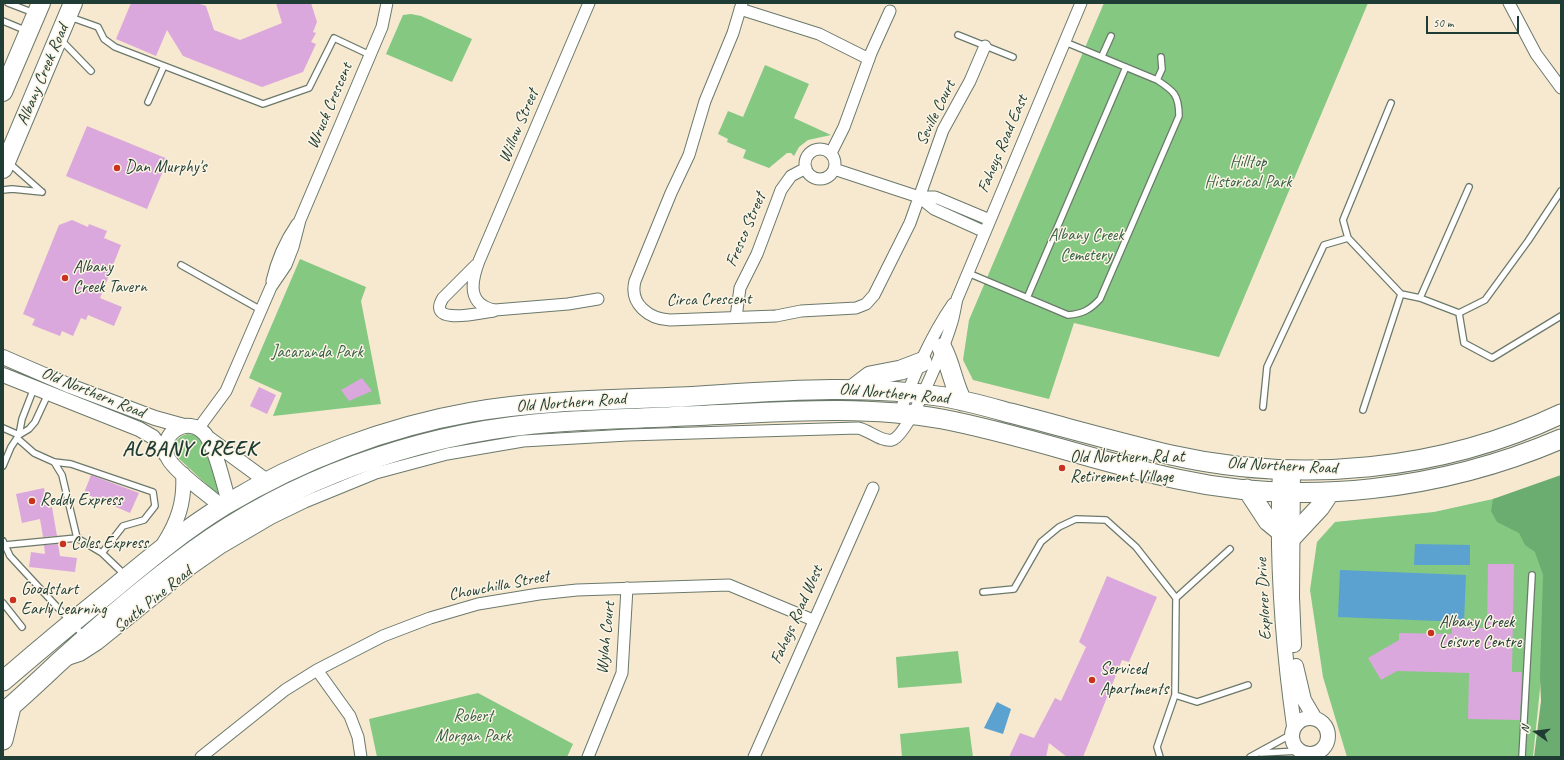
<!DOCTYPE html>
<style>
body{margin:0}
#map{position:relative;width:1564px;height:760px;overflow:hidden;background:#f7e8d0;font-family:Caveat,sans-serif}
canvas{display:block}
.frame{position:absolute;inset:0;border:4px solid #1f3d34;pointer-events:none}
.north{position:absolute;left:1516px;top:712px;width:40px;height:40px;-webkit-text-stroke:3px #fcf5e5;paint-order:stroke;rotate:284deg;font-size:11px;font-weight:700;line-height:16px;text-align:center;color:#1f3d34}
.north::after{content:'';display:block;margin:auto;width:14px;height:18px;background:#1f3d34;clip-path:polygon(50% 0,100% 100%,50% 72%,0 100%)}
.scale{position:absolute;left:1426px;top:16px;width:93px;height:18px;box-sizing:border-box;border:2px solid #1f3d34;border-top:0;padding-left:5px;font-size:12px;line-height:14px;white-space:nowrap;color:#1f3d34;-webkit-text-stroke:3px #fcf5e5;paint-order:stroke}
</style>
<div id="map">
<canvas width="1564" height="760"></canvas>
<div class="frame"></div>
<div class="north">N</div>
<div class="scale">50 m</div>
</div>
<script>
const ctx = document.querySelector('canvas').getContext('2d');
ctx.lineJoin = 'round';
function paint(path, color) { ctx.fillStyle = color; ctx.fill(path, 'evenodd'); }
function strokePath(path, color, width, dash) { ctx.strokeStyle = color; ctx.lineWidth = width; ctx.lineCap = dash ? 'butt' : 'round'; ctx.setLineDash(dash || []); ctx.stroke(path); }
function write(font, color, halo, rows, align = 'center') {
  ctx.font = font + ' Caveat,sans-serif'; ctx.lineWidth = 3; ctx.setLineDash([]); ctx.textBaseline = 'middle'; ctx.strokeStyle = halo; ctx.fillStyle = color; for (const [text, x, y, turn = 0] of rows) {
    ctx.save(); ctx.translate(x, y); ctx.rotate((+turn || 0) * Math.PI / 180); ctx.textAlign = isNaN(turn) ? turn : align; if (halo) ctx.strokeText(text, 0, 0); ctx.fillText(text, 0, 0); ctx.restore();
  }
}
paint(new Path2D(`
 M 1104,3 L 1368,3 L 1219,357 L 1074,323 L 1049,399 L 973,380 L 963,360 L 969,320 Z
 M 411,14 L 421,16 L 472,39 L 452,82 L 386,54 L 403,15 Z
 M 765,65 L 809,84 L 794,118 L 831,135 L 808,140 L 799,147 L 794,156 L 791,153 L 787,153 L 769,168 L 743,158 L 746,150 L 727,142 L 728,139 L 718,134 L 728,111 L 743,117 Z
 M 300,259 L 366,287 L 361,301 L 381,404 L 273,416 L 282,393 L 249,378 Z
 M 187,434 L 196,435 L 203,444 L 221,493 L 218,495 L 174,454 C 172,443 178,437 187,434 Z
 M 1561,484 L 1533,757 L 1347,757 L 1323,677 L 1310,590 L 1317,542 L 1335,522 L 1434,512 Z
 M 958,651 L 962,683 L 898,688 L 896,657 Z
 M 478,693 L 573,744 L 567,757 L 377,757 L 369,719 Z
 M 969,727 L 973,757 L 902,757 L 900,734 Z`), '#84c882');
paint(new Path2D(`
 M 1561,475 L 1561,757 L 1534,757 L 1541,701 L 1540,676 L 1543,575 L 1535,552 L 1525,545 L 1519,533 L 1497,522 L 1491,511 L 1493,499 Z`), '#6bac70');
paint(new Path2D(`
 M 1415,544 L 1470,545 L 1470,565 L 1414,565 Z
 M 1340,570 L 1466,575 L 1464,622 L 1338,617 Z
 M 997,702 L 1011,709 L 1003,734 L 984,728 Z`), '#5ba2d1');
paint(new Path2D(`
 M 131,3 L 197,3 L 206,6 L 214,30 L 240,40 L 282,23 L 276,3 L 311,3 L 317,22 L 313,32 L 316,33 L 311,42 L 316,44 L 303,72 L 262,87 L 183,56 L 167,30 L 156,56 L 116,39 Z
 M 87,126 L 168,159 L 147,209 L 66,176 Z
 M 72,220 L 88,227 L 89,224 L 107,231 L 104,238 L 121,245 L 100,298 L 122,307 L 114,326 L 88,315 L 86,320 L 81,318 L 73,336 L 62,331 L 60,336 L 32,325 L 35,319 L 23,314 L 59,225 Z
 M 362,378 L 372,391 L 349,401 L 341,390 Z
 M 259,387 L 276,395 L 267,414 L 250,406 Z
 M 91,475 L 139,493 L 130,513 L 84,493 Z
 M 44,488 L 48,508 L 52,507 L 57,536 L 43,537 L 40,519 L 22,523 L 16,494 Z
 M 58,544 L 60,556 L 77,558 L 75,572 L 29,567 L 31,552 L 45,554 L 44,545 Z
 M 1488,564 L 1514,564 L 1512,672 L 1522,672 L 1520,720 L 1468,719 L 1469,673 L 1397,671 L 1381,680 L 1368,658 L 1399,640 L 1399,633 L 1452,634 L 1452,627 L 1487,628 Z
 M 1107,576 L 1157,597 L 1129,662 L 1122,660 L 1083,757 L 1067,757 L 1049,743 L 1046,757 L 1009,757 L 1020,733 L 1034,738 L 1055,698 L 1061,701 L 1086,647 L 1079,642 Z`), '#daa8dc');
const service = new Path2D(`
 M 8,3 L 34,13
 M 70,17 L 98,27 L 104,39 L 115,47 L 263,104 L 309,88 L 334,38 L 370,55
 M 3,21 L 27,31
 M 958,35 L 1013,57
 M 61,40 L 91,71
 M 1102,56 L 1111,36
 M 1157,80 L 1162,69 L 1161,57
 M 148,102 L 164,66
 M 8,162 L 42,192
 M 3,190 L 12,189 L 42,192
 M 1348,238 L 1401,294 L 1420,298 L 1459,313 L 1485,300 L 1528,241 L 1561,191
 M 181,265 L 261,310
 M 968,273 L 1068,315 C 1082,314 1090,310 1100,299 L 1179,116 C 1179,95 1174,91 1157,80 L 1065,42
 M 1027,298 L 1126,67
 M 1420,298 L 1469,187
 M 1459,313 L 1464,343 L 1492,358 L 1561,316
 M 1263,407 L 1267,367 L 1324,245 L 1348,238 L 1343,220 L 1391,103
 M 1363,410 L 1401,294
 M 3,428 L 19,435
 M 19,435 L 22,419 L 34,388
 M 17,438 L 34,453 L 54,462 L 71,464 L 153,492 L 155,506 L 144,520 L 123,526 L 102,553
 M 54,462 L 62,475 L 77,538
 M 3,466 L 11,447 L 19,435 L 29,429 L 35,422 L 48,394
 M 3,541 L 10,556 L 84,636
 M 5,545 L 77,538 L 102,553 L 125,575
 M 983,592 L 1014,589 L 1041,542 L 1059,527 L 1076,519 L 1106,520 L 1136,547 L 1176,598 L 1175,695 L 1157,747 L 1160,757
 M 1176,598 L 1230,549
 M 3,603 L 22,627
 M 1175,695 L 1197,702 L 1248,685
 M 1261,753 L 1299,751
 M 1250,757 L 1292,734
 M 1522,757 L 1532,575`);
const minor = new Path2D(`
 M 589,3 L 479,261 C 471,282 467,305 495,310 L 568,304 L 598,299
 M 742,3 L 733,33 L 705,101 L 689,155 L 671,193 L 635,281 C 629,304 649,319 670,320 L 776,316 L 801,311 L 856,308 L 866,304 L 874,295 L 910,223 L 943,130 L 970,81 L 985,46
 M 1509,3 L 1536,54 L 1561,88
 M 740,9 L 819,34 L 869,59
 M805 164a15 15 0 1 1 30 0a15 15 0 1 1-30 0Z
 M 831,153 L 844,127 L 871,53 L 890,11
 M 834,169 L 919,197 L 935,197 L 990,220
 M 919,197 L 934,209 L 985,232
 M 476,265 L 443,298 C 425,327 483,312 494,311
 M 272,281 C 277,259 284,243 297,224
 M 736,317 L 740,288 L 757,254 L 781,190 L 791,176 L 806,168
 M 899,414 C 914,376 930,337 953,304
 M 198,429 L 226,391 L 271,287 L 286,265 L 293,247 L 300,220 L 382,27 L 387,3
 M 69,659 L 81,655 L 98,644 L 191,569 L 221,548 L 272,518 L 305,502 L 376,473 L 447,454 L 523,441 L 628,435 L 858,428 C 869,430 881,442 892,440 C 909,436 945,344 951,325 C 954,317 955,307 957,299 L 1081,3
 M 317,670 L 350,716 L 358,737 L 361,757
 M 201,757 L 285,690 L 317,670 L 383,636 L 430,618 L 478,604 L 539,594 L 577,590 L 729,585 L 813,620
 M 588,757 L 622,673 L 627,588
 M 754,757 L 873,488`);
const tertiary = new Path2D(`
 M 3,357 L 70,386 L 155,418 L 184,426
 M 3,375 L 139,429 L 153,437 L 166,455
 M 208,438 L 268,482
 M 1280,469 C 1276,555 1282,641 1294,726
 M 1293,470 L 1292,597 L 1294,645
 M 222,507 C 210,496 174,471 168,458 C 157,434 188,414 205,434 C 215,446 224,485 229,503
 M 163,545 C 178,522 185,501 183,474
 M 1296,666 L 1304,700 L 1314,717
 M1292 736a18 18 0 1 1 36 0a18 18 0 1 1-36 0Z`);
const primary = new Path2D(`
 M 3,92 L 41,3
 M 3,169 L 73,3`);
const trunk = new Path2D(`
 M 942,348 C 951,365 953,384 962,401
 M 853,389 L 870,376 L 901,370 L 922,362
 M 1247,489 L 1268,521 L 1279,530
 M 1292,537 L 1320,507 L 1330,492
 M 3,681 C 39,650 75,620 112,590 C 148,560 184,530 225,505 C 300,460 386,427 472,412 C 540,400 611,400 680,397 C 768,392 857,383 945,397 C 967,401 988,407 1010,413 C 1064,427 1117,442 1171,455 C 1300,484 1441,471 1561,414
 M 3,713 C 22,697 40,680 58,663 C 101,624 147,585 193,551 C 292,479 414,436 534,424 C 584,419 634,419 684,416 C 770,413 857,404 942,419 C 1021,434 1098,462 1177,479 C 1304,507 1442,490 1561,439
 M 3,740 L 11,707`);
strokePath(service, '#6b796b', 8);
strokePath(minor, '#6b796b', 13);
strokePath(tertiary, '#6b796b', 16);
strokePath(primary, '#6b796b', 20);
strokePath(trunk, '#6b796b', 21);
strokePath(service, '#fff', 5.5);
strokePath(minor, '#fff', 11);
strokePath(tertiary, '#fff', 14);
strokePath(primary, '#fff', 18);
strokePath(trunk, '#fff', 19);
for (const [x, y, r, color] of [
 [117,168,4,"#c8321e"],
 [65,278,4,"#c8321e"],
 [1062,468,4,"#c8321e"],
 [32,501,4,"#c8321e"],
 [63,544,4,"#c8321e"],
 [13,600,4,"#c8321e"],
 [1431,633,4,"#c8321e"],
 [1092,680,4,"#c8321e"]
]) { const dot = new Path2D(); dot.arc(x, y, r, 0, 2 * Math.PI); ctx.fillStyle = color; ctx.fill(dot); strokePath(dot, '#fcf5e5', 1.5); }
write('17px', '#1f3d34', '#fcf5e5', [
 ["Albany Creek Road",43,75,-67],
 ["Wruck Crescent",330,106,-67],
 ["Seville Court",936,113,-64],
 ["Willow Street",519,126,-67],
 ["Faheys Road East",1003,144,-67],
 ["Fresco Street",746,230,-67],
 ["Circa Crescent",709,300,-1],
 ["Old Northern Road",93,393,22],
 ["Old Northern Road",894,394,5],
 ["Old Northern Road",571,403,-4],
 ["Old Northern Road",1282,466,3],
 ["Chowchilla Street",499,586,-11],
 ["Explorer Drive",1264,599,-93],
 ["South Pine Road",153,600,-39],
 ["Faheys Road West",797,615,-66],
 ["Wylah Court",606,638,-84]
]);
write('17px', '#386048', '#fcf5e5', [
 ["Hilltop",1248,163],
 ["Historical Park",1248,183],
 ["Albany Creek",1086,236],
 ["Cemetery",1086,256],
 ["Jacaranda Park",317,353],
 ["Robert",473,717],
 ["Morgan Park",473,737]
]);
write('17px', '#1f3d34', '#fcf5e5', [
 ["Dan Murphy's",125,168],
 ["Albany",73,268],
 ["Creek Tavern",73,288],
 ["Old Northern Rd at",1070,458],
 ["Retirement Village",1070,478],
 ["Reddy Express",40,501],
 ["Coles Express",71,544],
 ["Goodstart",21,590],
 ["Early Learning",21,610],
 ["Albany Creek",1439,623],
 ["Leisure Centre",1439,643],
 ["Serviced",1100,670],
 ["Apartments",1100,690]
], 'left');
ctx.letterSpacing = '1px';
write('bold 21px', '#1f3d34', '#fcf5e5', [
 ["ALBANY CREEK",190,449]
]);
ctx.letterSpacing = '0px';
</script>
